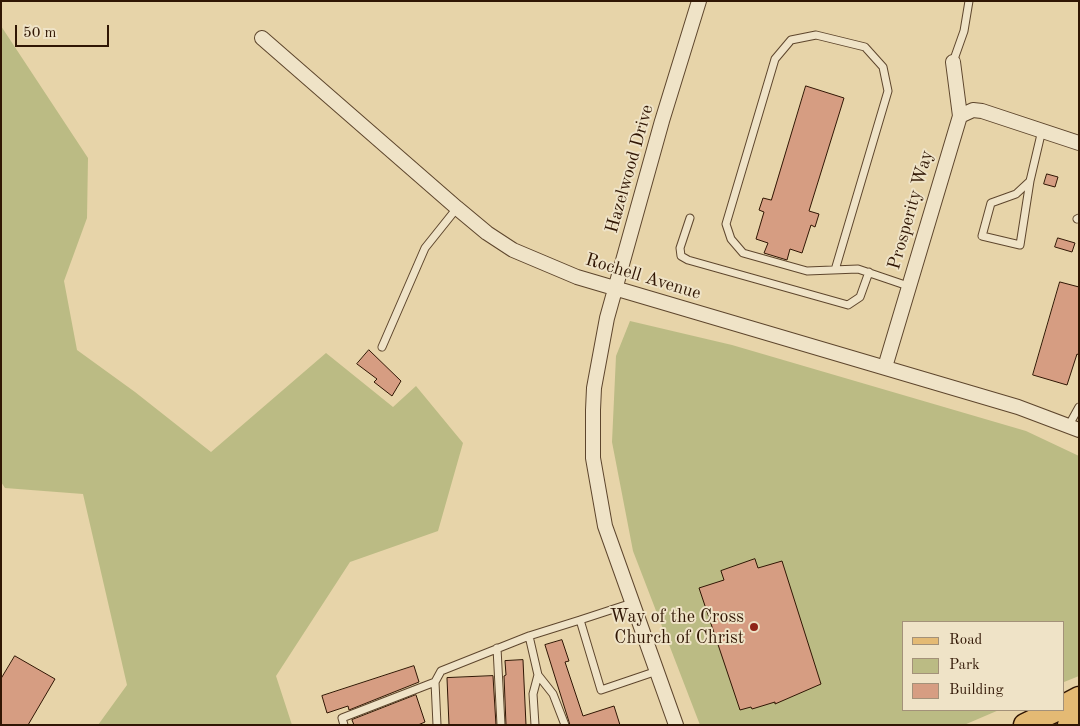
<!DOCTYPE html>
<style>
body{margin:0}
#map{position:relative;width:1080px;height:726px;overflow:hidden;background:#e7d4a9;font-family:"Old Standard TT",serif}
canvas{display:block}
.frame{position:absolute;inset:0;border:2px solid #301604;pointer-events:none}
.legend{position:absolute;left:902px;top:621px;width:162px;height:90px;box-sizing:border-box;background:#efe3c7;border:1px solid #a39179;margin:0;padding:6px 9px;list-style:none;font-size:15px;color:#301604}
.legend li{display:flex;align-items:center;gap:10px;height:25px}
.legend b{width:25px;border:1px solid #a39179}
.scale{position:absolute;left:15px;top:25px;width:94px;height:22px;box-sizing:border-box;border:2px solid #301604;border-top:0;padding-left:6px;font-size:15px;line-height:18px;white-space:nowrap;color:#301604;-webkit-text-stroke:4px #efe3c7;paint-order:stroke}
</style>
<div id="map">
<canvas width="1080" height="726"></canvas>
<div class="frame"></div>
<ul class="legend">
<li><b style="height:6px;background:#e4ba74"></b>Road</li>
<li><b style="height:14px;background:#bbbb84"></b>Park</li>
<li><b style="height:14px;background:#d69d82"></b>Building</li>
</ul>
<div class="scale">50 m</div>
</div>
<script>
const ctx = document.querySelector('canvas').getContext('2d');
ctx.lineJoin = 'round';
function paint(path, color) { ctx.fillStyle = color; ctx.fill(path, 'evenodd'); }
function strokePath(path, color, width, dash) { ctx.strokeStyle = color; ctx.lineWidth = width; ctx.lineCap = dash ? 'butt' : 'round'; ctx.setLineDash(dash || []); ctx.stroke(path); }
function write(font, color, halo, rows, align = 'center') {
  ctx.font = font + ' "Old Standard TT",serif'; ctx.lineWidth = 4; ctx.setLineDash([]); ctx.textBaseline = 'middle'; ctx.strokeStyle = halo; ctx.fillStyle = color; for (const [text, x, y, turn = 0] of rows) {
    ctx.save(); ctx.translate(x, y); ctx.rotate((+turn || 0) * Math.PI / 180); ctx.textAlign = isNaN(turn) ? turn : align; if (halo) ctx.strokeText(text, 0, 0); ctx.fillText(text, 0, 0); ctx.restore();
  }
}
paint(new Path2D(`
 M 1,26 L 88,158 L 87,218 L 64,281 L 77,350 L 135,392 L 211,452 L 326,353 L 393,407 L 416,386 L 463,443 L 438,531 L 350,562 L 276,676 L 292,725 L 98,725 L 127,685 L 83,494 L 5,488 L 1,482 Z
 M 630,321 L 732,345 L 1026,431 L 1079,456 L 1079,676 L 1064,682 L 1064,622 L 904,622 L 904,710 L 999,710 L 964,725 L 700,725 L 633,551 L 612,442 L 616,356 Z`), '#bbbb84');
const building = new Path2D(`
 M 806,86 L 844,98 L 809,211 L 819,214 L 815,227 L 811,225 L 802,253 L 790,249 L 787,260 L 764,253 L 768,243 L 756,239 L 764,212 L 759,210 L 763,198 L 771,200 Z
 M 1047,174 L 1058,177 L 1055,187 L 1044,184 Z
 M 1058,238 L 1075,243 L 1072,252 L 1055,247 Z
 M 1060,282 L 1079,287 L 1079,355 L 1077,354 L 1067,385 L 1033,375 Z
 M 369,350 L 401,381 L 392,396 L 374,382 L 377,379 L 357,364 Z
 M 755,559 L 758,568 L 782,561 L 821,684 L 775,704 L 775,702 L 752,709 L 751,707 L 740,710 L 699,588 L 724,580 L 721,571 Z
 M 562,640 L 569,661 L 565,662 L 583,716 L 614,706 L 620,725 L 570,725 L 545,645 Z
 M 15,656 L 55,679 L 28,725 L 1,725 L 1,679 Z
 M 523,660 L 526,725 L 506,725 L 504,676 L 506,675 L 505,661 Z
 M 414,666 L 419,682 L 349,710 L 348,706 L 327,713 L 322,696 Z
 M 493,676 L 496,725 L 449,725 L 447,678 Z
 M 416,695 L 425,722 L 418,725 L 354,725 L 352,720 Z`);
paint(building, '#d69d82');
strokePath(building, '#301604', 1);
const lane = new Path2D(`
 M 953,62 L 964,31 L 969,1
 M 1030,181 L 1020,245 L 982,236 L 991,203 L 1016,194 L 1030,181 L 1042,130
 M 690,218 L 680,248 L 681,256 L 688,260 L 848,305 L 860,297 L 869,272
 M 1077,219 L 1079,218
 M 835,270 L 888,91 L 883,67 L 865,47 L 816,35 L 791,40 L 775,59 L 726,224 L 731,239 L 743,253 L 807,271 L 858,269 L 908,286
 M 382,347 L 425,248 L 457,208
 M 1069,425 L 1079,407
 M 632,603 L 580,620 L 601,690 L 657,671
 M 529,636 L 538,675 L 553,694 L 565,725
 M 497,648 L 501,725
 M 344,725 L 342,718 L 435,682
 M 437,725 L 435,682 L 441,671 L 529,636 L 580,620
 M 535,725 L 533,694 L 538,675`);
const street = new Path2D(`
 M 262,38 L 457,208 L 487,233 L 513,250 L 577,277 L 1018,407 L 1079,430
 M 960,116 L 973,110 L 982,111 L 1079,143
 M 885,367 L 960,116 L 953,62
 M 676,725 L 605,526 L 593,458 L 593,410 L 594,388 L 607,318 L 662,121 L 699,1`);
const primary = new Path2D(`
 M 1064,706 L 1079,698
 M 1025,725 L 1056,710
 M 1069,725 L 1079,720`);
strokePath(lane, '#5e462d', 9);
strokePath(street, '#5e462d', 16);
strokePath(primary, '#301604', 25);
strokePath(lane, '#efe3c7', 7);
strokePath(street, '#efe3c7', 14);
strokePath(primary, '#e4ba74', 22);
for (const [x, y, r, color] of [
 [754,627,5,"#8f2418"]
]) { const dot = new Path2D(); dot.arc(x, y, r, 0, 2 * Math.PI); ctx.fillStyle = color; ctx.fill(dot); strokePath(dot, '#efe3c7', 2); }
write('18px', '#301604', '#efe3c7', [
 ["Hazelwood Drive",630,169,-74],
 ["Prosperity Way",911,210,-74],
 ["Rochell Avenue",643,277,17]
]);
write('18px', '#301604', '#efe3c7', [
 ["Way of the Cross",744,617],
 ["Church of Christ",744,638]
], 'right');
</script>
